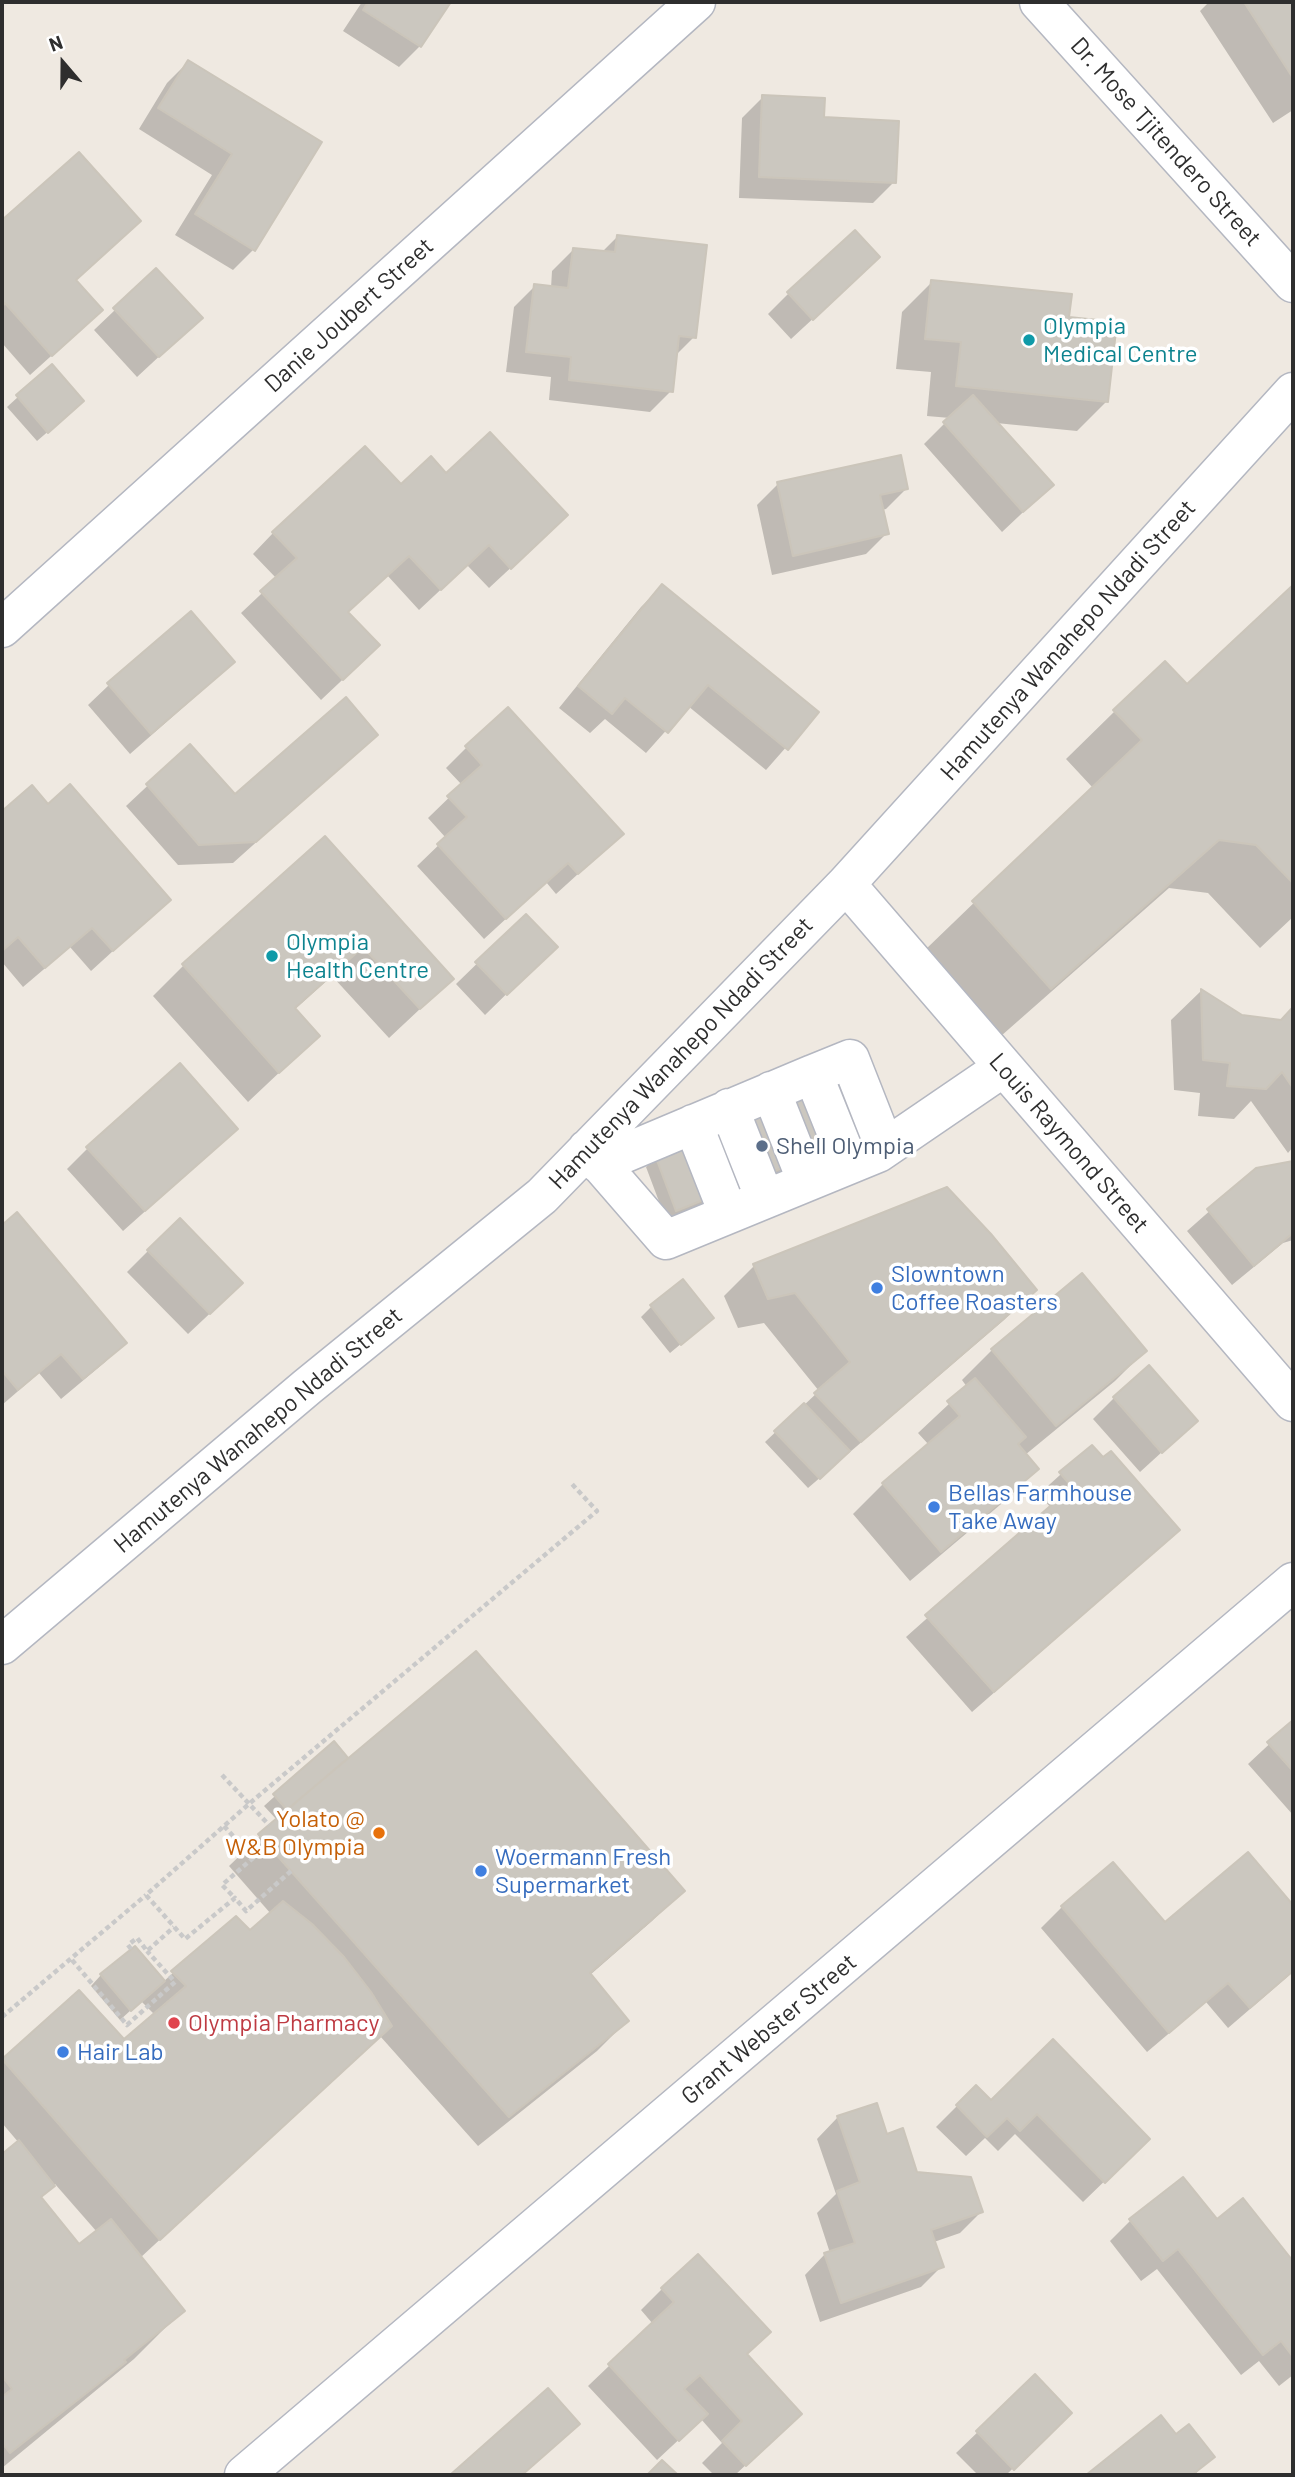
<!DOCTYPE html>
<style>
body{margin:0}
#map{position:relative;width:1295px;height:2477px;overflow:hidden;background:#efe9e1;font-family:Barlow,sans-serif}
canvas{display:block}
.frame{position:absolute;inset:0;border:4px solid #2e2e2e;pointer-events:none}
.north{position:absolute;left:28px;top:28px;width:70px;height:70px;-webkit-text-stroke:5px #fff;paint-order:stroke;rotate:340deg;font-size:19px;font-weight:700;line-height:28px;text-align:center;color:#2e2e2e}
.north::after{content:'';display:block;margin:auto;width:24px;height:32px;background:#2e2e2e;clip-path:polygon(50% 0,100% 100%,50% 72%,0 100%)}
</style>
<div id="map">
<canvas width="1295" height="2477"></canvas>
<div class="frame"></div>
<div class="north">N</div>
</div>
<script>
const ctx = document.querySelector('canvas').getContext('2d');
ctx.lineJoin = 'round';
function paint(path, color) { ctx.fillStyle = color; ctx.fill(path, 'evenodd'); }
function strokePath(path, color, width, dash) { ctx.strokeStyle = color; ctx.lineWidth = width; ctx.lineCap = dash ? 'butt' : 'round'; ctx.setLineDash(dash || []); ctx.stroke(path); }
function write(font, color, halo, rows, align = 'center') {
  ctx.font = font + ' Barlow,sans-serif'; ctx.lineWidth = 7; ctx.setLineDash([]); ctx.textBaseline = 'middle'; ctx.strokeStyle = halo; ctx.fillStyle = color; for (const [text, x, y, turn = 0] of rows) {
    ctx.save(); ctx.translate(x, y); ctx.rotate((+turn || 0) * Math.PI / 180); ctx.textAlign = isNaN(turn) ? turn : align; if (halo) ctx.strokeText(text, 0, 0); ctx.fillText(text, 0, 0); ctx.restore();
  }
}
paint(new Path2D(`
 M 362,2 L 449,2 L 420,46 L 399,67 L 343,31 Z
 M 1209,2 L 1293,2 L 1293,110 L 1273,123 L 1200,11 Z
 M 188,62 L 319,143 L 253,250 L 233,270 L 175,235 L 212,175 L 139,129 L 167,83 Z
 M 763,97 L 822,119 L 894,182 L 873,203 L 739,198 L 742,118 Z
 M 78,154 L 74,281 L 80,330 L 30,375 L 2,343 L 2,223 Z
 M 617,237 L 694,337 L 675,356 L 671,391 L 650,412 L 549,400 L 551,377 L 506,372 L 514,307 L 535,286 L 551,288 L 552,271 L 573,250 L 602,252 Z
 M 857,278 L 791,339 L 768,314 L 789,293 Z
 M 932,282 L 1107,401 L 1077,431 L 996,423 L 1052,485 L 1002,532 L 924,444 L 950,418 L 927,416 L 931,372 L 896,369 L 902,312 Z
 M 115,310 L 179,338 L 137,377 L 94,330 Z
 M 52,366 L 72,411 L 37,441 L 7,407 Z
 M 446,476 L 545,536 L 489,588 L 467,565 L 419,610 L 387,575 L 347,613 L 357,666 L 321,700 L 241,613 L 277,579 L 253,554 L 273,533 L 401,487 Z
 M 778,484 L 907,488 L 886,509 L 882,510 L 887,533 L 866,554 L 772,575 L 757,505 Z
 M 662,586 L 817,712 L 766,770 L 688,706 L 646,753 L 605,719 L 590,733 L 559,708 L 641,607 Z
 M 1293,587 L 1293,917 L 1260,948 L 1208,893 L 1169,888 L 1001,1036 L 925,950 L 1093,788 L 1066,759 L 1115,711 L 1187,687 Z
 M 233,662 L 212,682 L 130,754 L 88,705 L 109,685 Z
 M 376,735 L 233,863 L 178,865 L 126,806 L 190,746 L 235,797 Z
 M 467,747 L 600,854 L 556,894 L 546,882 L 484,939 L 417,866 L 446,838 L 428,818 L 462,785 L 446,768 Z
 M 32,787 L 48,806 L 169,900 L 91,971 L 70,947 L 23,987 L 2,962 L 2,813 Z
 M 325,838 L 452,979 L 389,1038 L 332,976 L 294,1010 L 318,1036 L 248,1102 L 153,996 L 183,966 Z
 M 526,916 L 534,967 L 485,1015 L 456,984 Z
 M 1201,991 L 1241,1016 L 1281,1022 L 1293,1009 L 1293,1147 L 1288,1153 L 1251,1101 L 1234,1119 L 1198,1116 L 1200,1093 L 1174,1090 L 1171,1020 Z
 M 861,1072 L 872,1136 L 666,1220 L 646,1167 L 656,1157 Z
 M 88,1148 L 215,1149 L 123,1231 L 67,1169 Z
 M 1293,1163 L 1293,1240 L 1283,1243 L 1232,1285 L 1187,1231 L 1256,1170 Z
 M 17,1215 L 125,1343 L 104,1363 L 61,1399 L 39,1373 L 2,1405 L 2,1228 Z
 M 148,1251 L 220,1304 L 188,1334 L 127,1272 Z
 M 754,1266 L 1034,1290 L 1004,1320 L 808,1488 L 765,1442 L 819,1391 L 764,1323 L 738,1328 L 724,1296 Z
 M 1082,1276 L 1145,1351 L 1115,1381 L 1025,1455 L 1037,1469 L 1007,1499 L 910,1581 L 853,1514 L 883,1484 L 929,1445 L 918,1433 L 967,1387 L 962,1380 L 992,1350 Z
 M 651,1307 L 712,1318 L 670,1353 L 641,1317 Z
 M 1114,1398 L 1196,1421 L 1140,1472 L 1093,1419 Z
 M 1091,1447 L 1178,1529 L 1157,1550 L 972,1712 L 906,1637 L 1051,1508 L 1039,1494 Z
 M 1293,1722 L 1293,1815 L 1248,1764 Z
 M 334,1743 L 341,1766 L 682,1891 L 652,1921 L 590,1975 L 627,2021 L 597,2051 L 478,2146 L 380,2036 L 140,2258 L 183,2310 L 134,2359 L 2,2468 L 2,2156 L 19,2143 L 2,2123 L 2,2061 L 79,1992 L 123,2042 L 155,2015 L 141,2001 L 120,2020 L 91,1986 L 101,1975 L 135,1948 L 163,1982 L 173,1973 L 250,1932 L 271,1914 L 229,1866 L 277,1820 L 264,1806 ZM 55,2184 L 97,2232 L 78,2246 L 40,2199 Z
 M 1248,1854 L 1293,1908 L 1293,1972 L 1228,2028 L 1206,2002 L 1147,2052 L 1041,1928 L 1062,1907 L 1165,1925 Z
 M 976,2087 L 990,2103 L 1148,2139 L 1083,2202 L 1015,2134 L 998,2151 L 985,2138 L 966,2156 L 936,2127 Z
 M 876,2105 L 885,2136 L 916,2174 L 981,2212 L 960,2233 L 934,2242 L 942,2266 L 921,2287 L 820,2322 L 805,2275 L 825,2254 L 830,2253 L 817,2213 L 836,2194 L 817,2139 L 837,2118 Z
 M 1243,2201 L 1293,2264 L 1293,2375 L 1279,2386 L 1259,2361 L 1241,2375 L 1157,2269 L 1141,2281 L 1110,2241 L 1131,2220 L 1217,2222 Z
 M 662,2289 L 745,2355 L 779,2434 L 735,2475 L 714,2475 L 702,2463 L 722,2443 L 701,2419 L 657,2460 L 588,2386 L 653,2324 L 641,2310 Z
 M 1035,2377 L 1070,2413 L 1006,2475 L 978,2475 L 956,2453 Z
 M 1161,2418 L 1176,2436 L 1213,2457 L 1194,2475 L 1089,2475 Z`), '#0003');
const building = new Path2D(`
 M 368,2 L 451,2 L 421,47 L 363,10 Z
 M 1244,2 L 1293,2 L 1293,78 Z
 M 188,60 L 322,142 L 255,251 L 195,214 L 232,154 L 158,108 Z
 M 762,95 L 825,98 L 824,117 L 899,121 L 896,183 L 759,177 Z
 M 79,152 L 141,221 L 76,280 L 103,310 L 52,356 L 5,303 L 2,307 L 2,220 Z
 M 855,230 L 880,257 L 813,320 L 787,292 Z
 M 617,235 L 707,245 L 696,338 L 679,336 L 673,392 L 569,380 L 571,357 L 526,352 L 534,284 L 568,288 L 573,248 L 615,252 Z
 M 156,268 L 203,318 L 159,357 L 113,308 Z
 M 931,280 L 1072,294 L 1069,317 L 1117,322 L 1108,402 L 956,386 L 961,342 L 925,339 Z
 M 52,364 L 84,401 L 48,433 L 16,395 Z
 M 973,395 L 1054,485 L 1023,512 L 943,422 Z
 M 490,432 L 568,515 L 511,569 L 489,545 L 441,590 L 409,556 L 348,612 L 380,645 L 343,680 L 260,591 L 297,558 L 272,532 L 365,446 L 401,484 L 431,456 L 446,473 Z
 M 901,455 L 908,489 L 880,495 L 889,534 L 793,556 L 777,482 Z
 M 662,584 L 819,712 L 788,750 L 708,685 L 668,733 L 625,698 L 612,714 L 578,686 Z
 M 1293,585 L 1293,883 L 1256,845 L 1219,840 L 1051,989 L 972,901 L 1142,740 L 1113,710 L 1165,661 L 1187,684 Z
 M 191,611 L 235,662 L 151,734 L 107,683 Z
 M 346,697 L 378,735 L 256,842 L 199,845 L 146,784 L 190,744 L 235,794 Z
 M 508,707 L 624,834 L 578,874 L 568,863 L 506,919 L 437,844 L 467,817 L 447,796 L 482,765 L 465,746 Z
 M 70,784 L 171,900 L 113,951 L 92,928 L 45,968 L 18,937 L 2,951 L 2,811 L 32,785 L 48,804 Z
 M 325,836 L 454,979 L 420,1009 L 363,947 L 295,1008 L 320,1036 L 279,1073 L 182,964 Z
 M 526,914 L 558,947 L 507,995 L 475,962 Z
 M 1201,989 L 1242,1015 L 1281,1020 L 1293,1007 L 1293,1088 L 1282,1072 L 1266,1089 L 1227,1086 L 1230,1063 L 1203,1060 Z
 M 180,1063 L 238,1129 L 145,1211 L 86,1147 Z
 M 862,1069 L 885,1126 L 676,1211 L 655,1155 Z
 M 1293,1161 L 1293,1233 L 1254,1266 L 1207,1209 L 1256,1168 Z
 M 947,1187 L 991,1234 L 1037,1290 L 861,1442 L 814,1393 L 850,1362 L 795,1293 L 768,1299 L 753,1264 Z
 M 17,1212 L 127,1343 L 83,1379 L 61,1354 L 18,1390 L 4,1373 L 2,1375 L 2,1225 Z
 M 180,1218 L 243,1283 L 210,1314 L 147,1250 Z
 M 1082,1273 L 1147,1351 L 1056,1426 L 991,1349 Z
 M 683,1279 L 714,1318 L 681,1345 L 650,1305 Z
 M 1149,1365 L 1198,1421 L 1162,1453 L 1113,1397 Z
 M 975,1378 L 1026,1437 L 1018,1444 L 1039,1469 L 941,1552 L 882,1483 L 960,1416 L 947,1401 Z
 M 804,1403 L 850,1451 L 820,1479 L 774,1431 Z
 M 1092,1445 L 1103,1457 L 1111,1451 L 1180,1530 L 994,1692 L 925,1615 L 1072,1487 L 1059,1472 Z
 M 476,1651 L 685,1891 L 590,1973 L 629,2021 L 509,2117 L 258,1834 Z
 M 1293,1720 L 1293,1771 L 1267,1742 Z
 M 334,1741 L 348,1758 L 287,1810 L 273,1794 Z
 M 1248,1852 L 1293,1905 L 1293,1971 L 1250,2008 L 1228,1983 L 1169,2033 L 1061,1906 L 1113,1862 L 1165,1922 Z
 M 283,1901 L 312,1924 L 344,1957 L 371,1992 L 392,2026 L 160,2240 L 2,2059 L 79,1990 L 124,2039 L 186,1986 L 171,1971 L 236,1916 L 250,1930 Z
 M 135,1946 L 165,1981 L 131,2011 L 100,1974 Z
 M 1053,2039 L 1150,2139 L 1105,2183 L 1037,2114 L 1020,2131 L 1007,2118 L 987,2137 L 956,2105 L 976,2085 L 991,2100 Z
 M 877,2103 L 887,2134 L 903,2128 L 917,2172 L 971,2177 L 983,2212 L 931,2230 L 944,2267 L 841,2303 L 824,2253 L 855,2243 L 837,2191 L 860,2182 L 837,2116 Z
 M 19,2140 L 55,2186 L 41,2197 L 79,2244 L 111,2219 L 185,2311 L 124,2360 L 126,2362 L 10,2453 L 2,2443 L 2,2397 L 12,2389 L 2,2376 L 2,2154 Z
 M 1183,2177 L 1217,2219 L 1243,2198 L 1293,2261 L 1293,2357 L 1281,2341 L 1263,2355 L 1178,2249 L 1163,2261 L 1129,2219 Z
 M 698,2254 L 771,2332 L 747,2354 L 802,2414 L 746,2466 L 722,2441 L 742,2421 L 700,2375 L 684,2389 L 708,2414 L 679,2441 L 608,2364 L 674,2302 L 661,2288 Z
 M 1035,2374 L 1072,2413 L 1014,2470 L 976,2431 Z
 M 548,2388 L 580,2424 L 522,2475 L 450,2475 Z
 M 1161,2415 L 1176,2434 L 1189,2424 L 1215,2457 L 1192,2475 L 1086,2475 Z
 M 662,2460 L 678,2475 L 647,2475 Z`);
paint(building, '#cbc7bf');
strokePath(building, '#cbc5ba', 2);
const minor = new Path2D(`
 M 1039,2 L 1293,283
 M 2,628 L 696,2
 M 846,884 L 1293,1402
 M 813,1074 L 850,1059 L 885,1148
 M 771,1091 L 807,1182
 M 729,1108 L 765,1199
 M 693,1124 L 728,1213
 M 587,1149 L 666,1240 L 878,1153 L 1004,1067
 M 599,1164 L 813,1074 L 849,1164
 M 2,1645 L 307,1387 L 542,1196 L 846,884 L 1293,392
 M 244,2475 L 1293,1582`);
strokePath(minor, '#b4b7c1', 41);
strokePath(new Path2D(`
 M 222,1775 L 269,1825
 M 224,1826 L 253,1858 L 222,1885 L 235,1898
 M 291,1871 L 246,1911 L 235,1898 L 185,1939 L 146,1895 L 250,1803 L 597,1511 L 571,1483
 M 131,1949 L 128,1945 L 137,1938 L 147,1951 L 174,1927
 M 72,1960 L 127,2025 L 175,1982 L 147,1951
 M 2,2017 L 146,1895`), '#c9c9c9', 4.5, [5, 3.5]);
strokePath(minor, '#fff', 38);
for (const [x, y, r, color] of [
 [1029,340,7,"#0f9aa8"],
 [272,956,7,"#0f9aa8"],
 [762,1146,7,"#5c6f8a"],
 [877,1288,7,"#3f7fe0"],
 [934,1507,7,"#3f7fe0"],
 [379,1833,7,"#e8710a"],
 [481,1871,7,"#3f7fe0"],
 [174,2023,7,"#e0444e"],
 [63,2052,7,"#3f7fe0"]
]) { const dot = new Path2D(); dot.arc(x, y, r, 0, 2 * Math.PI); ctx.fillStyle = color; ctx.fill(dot); strokePath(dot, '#fff', 2.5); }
write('24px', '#2e2e2e', '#fff', [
 ["Dr. Mose Tjitendero Street",1166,142,48],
 ["Danie Joubert Street",349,315,-42],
 ["Hamutenya Wanahepo Ndadi Street",1068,640,-48],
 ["Hamutenya Wanahepo Ndadi Street",681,1053,-46],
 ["Louis Raymond Street",1069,1143,49],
 ["Hamutenya Wanahepo Ndadi Street",258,1430,-40],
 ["Grant Webster Street",769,2029,-40]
]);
write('24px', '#0d838f', '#fff', [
 ["Olympia",1043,326],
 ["Medical Centre",1043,354],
 ["Olympia",286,942],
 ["Health Centre",286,970]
], 'left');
write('24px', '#4e5e75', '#fff', [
 ["Shell Olympia",776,1146]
], 'left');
write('24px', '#366cbe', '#fff', [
 ["Slowntown",891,1274],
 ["Coffee Roasters",891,1302],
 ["Bellas Farmhouse",948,1493],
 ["Take Away",948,1521],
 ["Woermann Fresh",495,1857],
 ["Supermarket",495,1885],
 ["Hair Lab",77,2052]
], 'left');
write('24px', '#c56008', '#fff', [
 ["Yolato @",365,1819],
 ["W&B Olympia",365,1847]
], 'right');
write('24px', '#be3a42', '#fff', [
 ["Olympia Pharmacy",188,2023]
], 'left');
</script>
